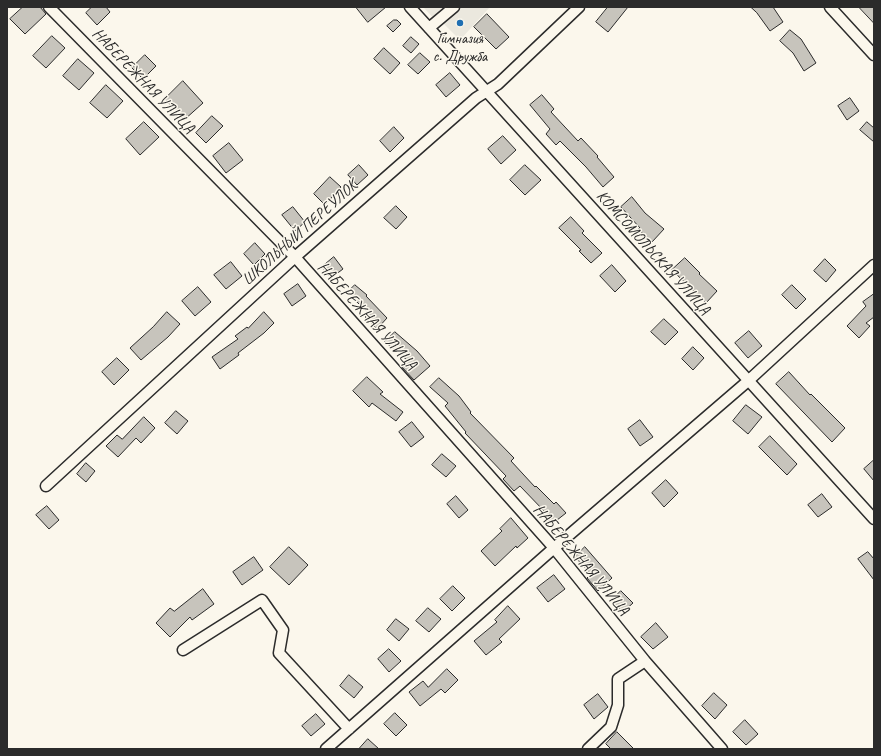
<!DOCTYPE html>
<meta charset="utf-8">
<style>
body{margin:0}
#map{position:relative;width:881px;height:756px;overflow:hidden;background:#fbf7ec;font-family:Caveat,sans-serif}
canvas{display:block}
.frame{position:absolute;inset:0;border:8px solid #2b2b2b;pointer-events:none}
</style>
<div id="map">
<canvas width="881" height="756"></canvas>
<div class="frame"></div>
</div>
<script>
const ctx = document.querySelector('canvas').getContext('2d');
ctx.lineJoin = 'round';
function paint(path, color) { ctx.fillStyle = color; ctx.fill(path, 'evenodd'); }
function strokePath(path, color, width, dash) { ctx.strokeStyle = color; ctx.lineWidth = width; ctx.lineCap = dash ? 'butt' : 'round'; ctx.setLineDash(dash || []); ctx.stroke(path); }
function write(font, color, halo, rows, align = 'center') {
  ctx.font = font + ' Caveat,sans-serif'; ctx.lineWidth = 3; ctx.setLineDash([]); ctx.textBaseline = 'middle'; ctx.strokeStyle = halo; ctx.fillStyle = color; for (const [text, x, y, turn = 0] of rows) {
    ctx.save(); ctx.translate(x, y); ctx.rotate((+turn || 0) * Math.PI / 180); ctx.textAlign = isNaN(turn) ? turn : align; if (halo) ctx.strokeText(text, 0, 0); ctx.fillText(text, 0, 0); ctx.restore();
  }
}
paint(new Path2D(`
 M 423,7 L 490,7 L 460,40 L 442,22 L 439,24 Z`), '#ebe8de');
const building = new Path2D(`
 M 23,7 L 40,7 L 46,14 L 25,34 L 10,19 Z
 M 92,7 L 106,7 L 110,12 L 97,25 L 86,13 Z
 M 356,7 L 386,7 L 368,22 Z
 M 608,7 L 628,7 L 608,32 L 596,22 Z
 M 751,7 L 773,7 L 783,22 L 770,31 L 757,13 Z
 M 859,7 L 874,7 L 874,23 Z
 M 487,14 L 509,37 L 496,49 L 474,27 Z
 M 394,20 L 397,20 L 401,24 L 393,32 L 387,26 Z
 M 790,30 L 801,39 L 816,63 L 804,71 L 793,53 L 780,41 Z
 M 52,36 L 65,48 L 46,68 L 33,56 Z
 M 411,37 L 419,44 L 411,53 L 403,46 Z
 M 384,48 L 400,63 L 390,74 L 374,59 Z
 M 420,53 L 430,62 L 418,74 L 408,65 Z
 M 145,55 L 156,66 L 143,79 L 132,68 Z
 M 78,59 L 94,73 L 79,90 L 63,76 Z
 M 450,73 L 460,85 L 446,97 L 436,85 Z
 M 183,81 L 203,103 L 184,120 L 165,99 Z
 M 106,85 L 123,101 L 107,118 L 90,103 Z
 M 542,95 L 554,109 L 551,112 L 578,141 L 581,138 L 598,156 L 597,157 L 614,177 L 603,187 L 586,167 L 560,141 L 556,145 L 546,134 L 550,129 L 530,105 Z
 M 850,98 L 859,111 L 847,120 L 838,106 Z
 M 212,116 L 223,126 L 206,143 L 196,133 Z
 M 144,122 L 159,137 L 140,155 L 126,139 Z
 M 867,122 L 874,128 L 874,142 L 860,130 Z
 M 394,127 L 404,138 L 390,152 L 380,141 Z
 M 503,136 L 516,150 L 501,164 L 488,149 Z
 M 229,143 L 243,160 L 226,173 L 213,156 Z
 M 359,165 L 368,175 L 357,185 L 348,175 Z
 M 525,165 L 541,180 L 525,195 L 510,180 Z
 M 330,177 L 341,187 L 325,205 L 314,194 Z
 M 632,197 L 645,213 L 664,229 L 652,242 L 638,229 L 640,228 L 621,207 Z
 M 396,206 L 407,217 L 396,229 L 384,218 Z
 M 293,207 L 305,222 L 295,231 L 282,215 Z
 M 571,217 L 584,231 L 582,233 L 602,253 L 591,263 L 579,251 L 581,250 L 559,228 Z
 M 255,243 L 265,254 L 254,265 L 244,254 Z
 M 334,257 L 343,269 L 331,278 L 322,267 Z
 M 685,258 L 700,273 L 699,274 L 717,291 L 706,303 L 672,270 Z
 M 825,259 L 836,270 L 826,282 L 814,271 Z
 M 231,262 L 242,276 L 226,289 L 214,275 Z
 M 612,265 L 626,281 L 615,292 L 600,276 Z
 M 298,284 L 306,296 L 292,306 L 284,294 Z
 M 355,285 L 367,295 L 366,296 L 387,318 L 377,329 L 365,317 L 369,313 L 347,293 Z
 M 792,285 L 806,299 L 796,309 L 782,295 Z
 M 198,287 L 211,302 L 195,316 L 182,301 Z
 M 874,294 L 874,317 L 866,323 L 870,326 L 859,338 L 847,326 L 866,306 L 863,302 Z
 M 167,312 L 180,324 L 168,337 L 141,360 L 130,348 L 153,327 Z
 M 264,312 L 274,323 L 264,333 L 238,353 L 239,355 L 220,369 L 212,357 L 238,339 L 235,336 L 247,327 L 248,328 Z
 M 664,319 L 678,332 L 665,345 L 651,332 Z
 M 749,331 L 762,346 L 748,358 L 735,343 Z
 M 395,332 L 417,351 L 430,366 L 414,380 L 401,366 L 407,360 L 385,342 Z
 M 693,347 L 704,358 L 693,370 L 682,359 Z
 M 117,358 L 129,370 L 114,385 L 102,372 Z
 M 789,372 L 810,395 L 811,394 L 845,428 L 832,442 L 776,384 Z
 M 367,377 L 383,392 L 380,394 L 403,412 L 396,421 L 372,403 L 369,407 L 353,391 Z
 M 439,378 L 459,396 L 471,412 L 470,413 L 514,458 L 511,461 L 535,487 L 536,486 L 554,504 L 556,502 L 566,513 L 552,524 L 543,514 L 545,512 L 520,486 L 514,491 L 503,479 L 506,476 L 465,433 L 466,432 L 445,406 L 448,403 L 430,387 Z
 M 746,405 L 762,417 L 748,434 L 733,421 Z
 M 176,411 L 188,421 L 177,434 L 165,423 Z
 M 144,417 L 155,428 L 141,443 L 136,438 L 118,457 L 106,446 L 117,435 L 122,439 Z
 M 640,420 L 653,437 L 640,446 L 628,429 Z
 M 412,422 L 424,437 L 411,447 L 399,432 Z
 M 770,436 L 797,464 L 787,475 L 759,447 Z
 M 442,454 L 456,466 L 446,477 L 432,465 Z
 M 874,460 L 874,481 L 864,469 Z
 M 86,463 L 95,471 L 86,482 L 77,474 Z
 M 666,480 L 678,493 L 664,507 L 652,493 Z
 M 822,494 L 832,507 L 818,517 L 808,505 Z
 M 456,496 L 468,510 L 459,518 L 447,504 Z
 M 47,506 L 59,520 L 49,529 L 36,515 Z
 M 511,518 L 528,538 L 517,548 L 516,546 L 495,566 L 481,551 L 502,531 L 500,529 Z
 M 289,547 L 308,565 L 289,585 L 270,567 Z
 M 585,547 L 612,578 L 598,591 L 587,578 L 591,574 L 575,557 Z
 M 868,552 L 874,559 L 874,580 L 858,559 Z
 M 254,557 L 263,570 L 242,585 L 233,572 Z
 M 554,575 L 565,589 L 548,602 L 537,588 Z
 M 453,586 L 465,598 L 452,611 L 440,599 Z
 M 203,589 L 214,604 L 192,620 L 190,617 L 170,637 L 156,623 L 170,608 L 174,611 Z
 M 621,591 L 633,603 L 623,612 L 611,601 Z
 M 508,606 L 520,619 L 499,639 L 502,642 L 486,655 L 474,641 L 497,622 L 495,620 Z
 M 428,608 L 441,619 L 429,632 L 416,621 Z
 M 396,619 L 409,629 L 399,641 L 387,630 Z
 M 656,623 L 668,637 L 653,649 L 641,637 Z
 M 389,649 L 401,661 L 389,672 L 378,659 Z
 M 447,669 L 458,680 L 445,693 L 441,689 L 420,706 L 409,692 L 423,681 L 428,687 Z
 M 349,675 L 363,687 L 354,698 L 340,686 Z
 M 714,693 L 727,705 L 715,719 L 702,706 Z
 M 598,694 L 608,707 L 594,719 L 584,705 Z
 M 395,713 L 407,725 L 396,736 L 384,724 Z
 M 316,714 L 325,724 L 311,736 L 302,726 Z
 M 745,720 L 758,734 L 746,745 L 733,732 Z
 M 617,732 L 634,749 L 611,749 L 606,744 Z
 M 368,739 L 379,749 L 359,749 Z`);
paint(building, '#c7c4bc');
strokePath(building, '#2b2b2b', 1);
const minor = new Path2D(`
 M 49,7 L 295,257 L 554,548 L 645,661 L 722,749
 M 410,7 L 874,519
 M 830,7 L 874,55
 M 429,28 L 454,7
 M 46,486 L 295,257 L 476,98 L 498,84 L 579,7
 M 183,650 L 262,600 L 283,630 L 279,653 L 349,729
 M 326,749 L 554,548 L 748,381 L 874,265
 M 588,749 L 611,727 L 618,705 L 618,679 L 645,661`);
strokePath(minor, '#2b2b2b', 13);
strokePath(minor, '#fbf7ec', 10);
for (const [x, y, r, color] of [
 [460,23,4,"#1f6fb2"]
]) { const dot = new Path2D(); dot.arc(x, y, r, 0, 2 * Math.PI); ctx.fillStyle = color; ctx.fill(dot); strokePath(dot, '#fbf7ec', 1.5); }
write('16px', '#2b2b2b', '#fbf7ec', [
 ["Гимназия",460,39],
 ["с. Дружба",460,57]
]);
write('16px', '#2b2b2b', '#fbf7ec', [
 ["НАБЕРЕЖНАЯ УЛИЦА",143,81,46],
 ["ШКОЛЬНЫЙ ПЕРЕУЛОК",300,233,-42],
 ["КОМСОМОЛЬСКАЯ УЛИЦА",653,253,48],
 ["НАБЕРЕЖНАЯ УЛИЦА",367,316,48],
 ["НАБЕРЕЖНАЯ УЛИЦА",581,560,50]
]);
</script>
